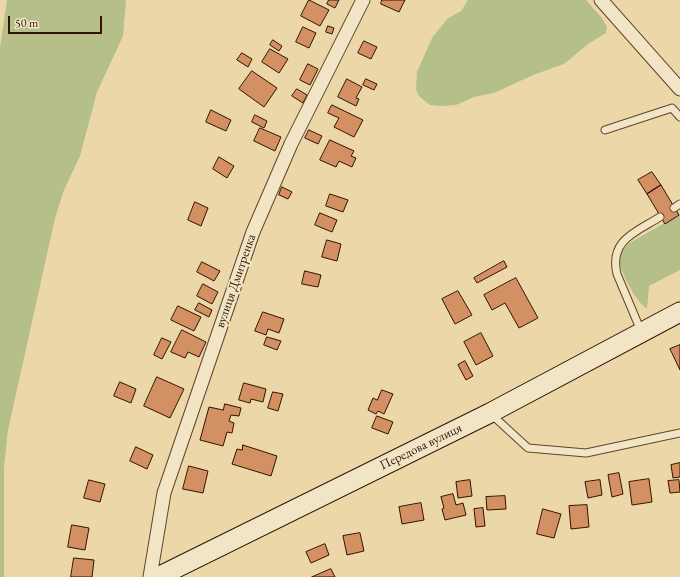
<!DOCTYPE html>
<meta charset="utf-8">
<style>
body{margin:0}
#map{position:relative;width:680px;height:577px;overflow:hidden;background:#ebd7a8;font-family:"EB Garamond",serif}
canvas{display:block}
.scale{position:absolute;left:8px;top:16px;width:94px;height:18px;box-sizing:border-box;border:2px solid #331202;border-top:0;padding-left:5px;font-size:12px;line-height:14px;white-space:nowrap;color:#331202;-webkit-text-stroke:3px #f2e5c6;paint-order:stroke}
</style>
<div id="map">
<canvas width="680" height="577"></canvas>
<div class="scale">50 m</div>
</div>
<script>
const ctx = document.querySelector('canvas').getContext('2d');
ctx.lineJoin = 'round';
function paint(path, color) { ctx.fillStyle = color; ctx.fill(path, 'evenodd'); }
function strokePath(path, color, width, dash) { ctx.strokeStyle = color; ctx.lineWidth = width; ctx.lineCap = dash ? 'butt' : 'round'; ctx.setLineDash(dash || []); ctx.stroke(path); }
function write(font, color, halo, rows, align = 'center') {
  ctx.font = font + ' "EB Garamond",serif'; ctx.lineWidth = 4; ctx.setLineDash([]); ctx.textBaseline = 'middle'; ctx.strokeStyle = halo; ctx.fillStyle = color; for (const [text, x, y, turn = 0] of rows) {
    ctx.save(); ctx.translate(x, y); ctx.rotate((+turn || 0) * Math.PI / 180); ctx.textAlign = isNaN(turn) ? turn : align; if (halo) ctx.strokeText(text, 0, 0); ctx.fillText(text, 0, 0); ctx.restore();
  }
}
paint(new Path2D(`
 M 7,0 L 126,0 L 123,36 L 97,92 L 80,156 L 64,190 L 55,218 L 8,430 L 4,467 L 4,577 L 0,577 L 0,48 Z
 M 468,0 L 586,0 L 601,17 L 607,27 L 606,33 L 588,44 L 564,64 L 533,75 L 494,93 L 474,97 L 456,105 L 442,106 L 430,105 L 419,96 L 416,90 L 417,72 L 432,38 L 447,19 L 461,11 Z
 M 680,214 L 680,270 L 649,286 L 647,309 C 644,306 640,303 638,300 C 632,292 621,272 620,263 C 619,255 623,249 628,244 Z`), '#b5bf89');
const building = new Path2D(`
 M 309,0 L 329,10 L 320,26 L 301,16 Z
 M 329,0 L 339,0 L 335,8 L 327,4 Z
 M 382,0 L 405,0 L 399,12 L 381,4 Z
 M 328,26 L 334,28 L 332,34 L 326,32 Z
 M 303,27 L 316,33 L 309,48 L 296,42 Z
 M 273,40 L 282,46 L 279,51 L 270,45 Z
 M 364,41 L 377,47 L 371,59 L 358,53 Z
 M 270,49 L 288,59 L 279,73 L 262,62 Z
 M 242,53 L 252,59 L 248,67 L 237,60 Z
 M 308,64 L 318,69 L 310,85 L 300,80 Z
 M 252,71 L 277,88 L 264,107 L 239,89 Z
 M 347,79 L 362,87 L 356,98 L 359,99 L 356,106 L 338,97 Z
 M 366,79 L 377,84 L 374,90 L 363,85 Z
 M 297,89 L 307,95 L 303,103 L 292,96 Z
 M 332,105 L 363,120 L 354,137 L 334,127 L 339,118 L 328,113 Z
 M 211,110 L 231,120 L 226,131 L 206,122 Z
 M 255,115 L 267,121 L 264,128 L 252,122 Z
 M 260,128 L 281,137 L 275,151 L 254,141 Z
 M 309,130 L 322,136 L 318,144 L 305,138 Z
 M 330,140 L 354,151 L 351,156 L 356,158 L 352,167 L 339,161 L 336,167 L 320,160 Z
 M 219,157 L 234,166 L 227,178 L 213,169 Z
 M 652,172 L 661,185 L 647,194 L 638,180 Z
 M 661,185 L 679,215 L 665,224 L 647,194 Z
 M 282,187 L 292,192 L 288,199 L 279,195 Z
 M 330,194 L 348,200 L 343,212 L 326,206 Z
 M 195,202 L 208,208 L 201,226 L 188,220 Z
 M 320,213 L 337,220 L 332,232 L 315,225 Z
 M 327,240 L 341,244 L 337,261 L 322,257 Z
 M 504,261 L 507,267 L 477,283 L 474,278 Z
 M 202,262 L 220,271 L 214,281 L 197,272 Z
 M 305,271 L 321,275 L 318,287 L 302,284 Z
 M 516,278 L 538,318 L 519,328 L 505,303 L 492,310 L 484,295 Z
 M 203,284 L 218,292 L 212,304 L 197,296 Z
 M 458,291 L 472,315 L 455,324 L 442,299 Z
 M 199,303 L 212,310 L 209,317 L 195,310 Z
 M 178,306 L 201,317 L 194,331 L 171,320 Z
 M 263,312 L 284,319 L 279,333 L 268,329 L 266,335 L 255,331 Z
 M 182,330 L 206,342 L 199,357 L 188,352 L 185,358 L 171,352 Z
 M 481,333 L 493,356 L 476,365 L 464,342 Z
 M 267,337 L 281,341 L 277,350 L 264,345 Z
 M 162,338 L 171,342 L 162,359 L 154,355 Z
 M 680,345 L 680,370 L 670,349 Z
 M 465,361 L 473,376 L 466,380 L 458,365 Z
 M 157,377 L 184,389 L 170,418 L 144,406 Z
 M 120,382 L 136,389 L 131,403 L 114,396 Z
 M 244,383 L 266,389 L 263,402 L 251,399 L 250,403 L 239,400 Z
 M 382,390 L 393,394 L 384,414 L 378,411 L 376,414 L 368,410 L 373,398 L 377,400 Z
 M 273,392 L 283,394 L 278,411 L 268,408 Z
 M 225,404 L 241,408 L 239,416 L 231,415 L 229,421 L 234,423 L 232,433 L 227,432 L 223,446 L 200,440 L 209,407 L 223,410 Z
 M 377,416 L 393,422 L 388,434 L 372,428 Z
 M 243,445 L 277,456 L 271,476 L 232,464 L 237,449 L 242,450 Z
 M 136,447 L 153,455 L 147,469 L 130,461 Z
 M 680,463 L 680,477 L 673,478 L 671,465 Z
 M 189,466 L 208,471 L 203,493 L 183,489 Z
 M 619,473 L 623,494 L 612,497 L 608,475 Z
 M 649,479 L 652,502 L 632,505 L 629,482 Z
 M 89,480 L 105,484 L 100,502 L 84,498 Z
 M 470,480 L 472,496 L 458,498 L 456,482 Z
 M 600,480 L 602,495 L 588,498 L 585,482 Z
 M 679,480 L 680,492 L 670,493 L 668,481 Z
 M 453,494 L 456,505 L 463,503 L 466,515 L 445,520 L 442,509 L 444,508 L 441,497 Z
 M 505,496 L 506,509 L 487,510 L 486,497 Z
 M 421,503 L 424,520 L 402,524 L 399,507 Z
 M 587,505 L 589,527 L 571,529 L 569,506 Z
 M 483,508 L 485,526 L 476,527 L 474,509 Z
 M 543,509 L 561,514 L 554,538 L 537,534 Z
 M 72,525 L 89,528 L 85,550 L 68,547 Z
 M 360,533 L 364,551 L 347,555 L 343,536 Z
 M 325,544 L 329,555 L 311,563 L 306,552 Z
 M 74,558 L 94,560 L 92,577 L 71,577 Z
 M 331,569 L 335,577 L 312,577 Z`);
paint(building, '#d39062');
strokePath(building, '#331202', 1);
const lane = new Path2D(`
 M 605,130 L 672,108 L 680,117
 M 674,208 L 680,204
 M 641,331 L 617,274 C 609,240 636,232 660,217
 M 491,414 L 528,448 L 586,453 L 680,433`);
const street = new Path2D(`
 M 601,0 L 680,89
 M 150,577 L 164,493 L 253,232 L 291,144 L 363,0`);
const secondary = new Path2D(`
 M 158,577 L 490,413 L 680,312`);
strokePath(lane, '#61432c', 9);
strokePath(street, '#61432c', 15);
strokePath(secondary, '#331202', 21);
strokePath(lane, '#f2e5c6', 7);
strokePath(street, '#f2e5c6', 13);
strokePath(secondary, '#f2e5c6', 19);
write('13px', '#331202', '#f2e5c6', [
 ["вулиця Дмитренка",236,281,-71],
 ["Передова вулиця",421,447,-26]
]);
</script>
